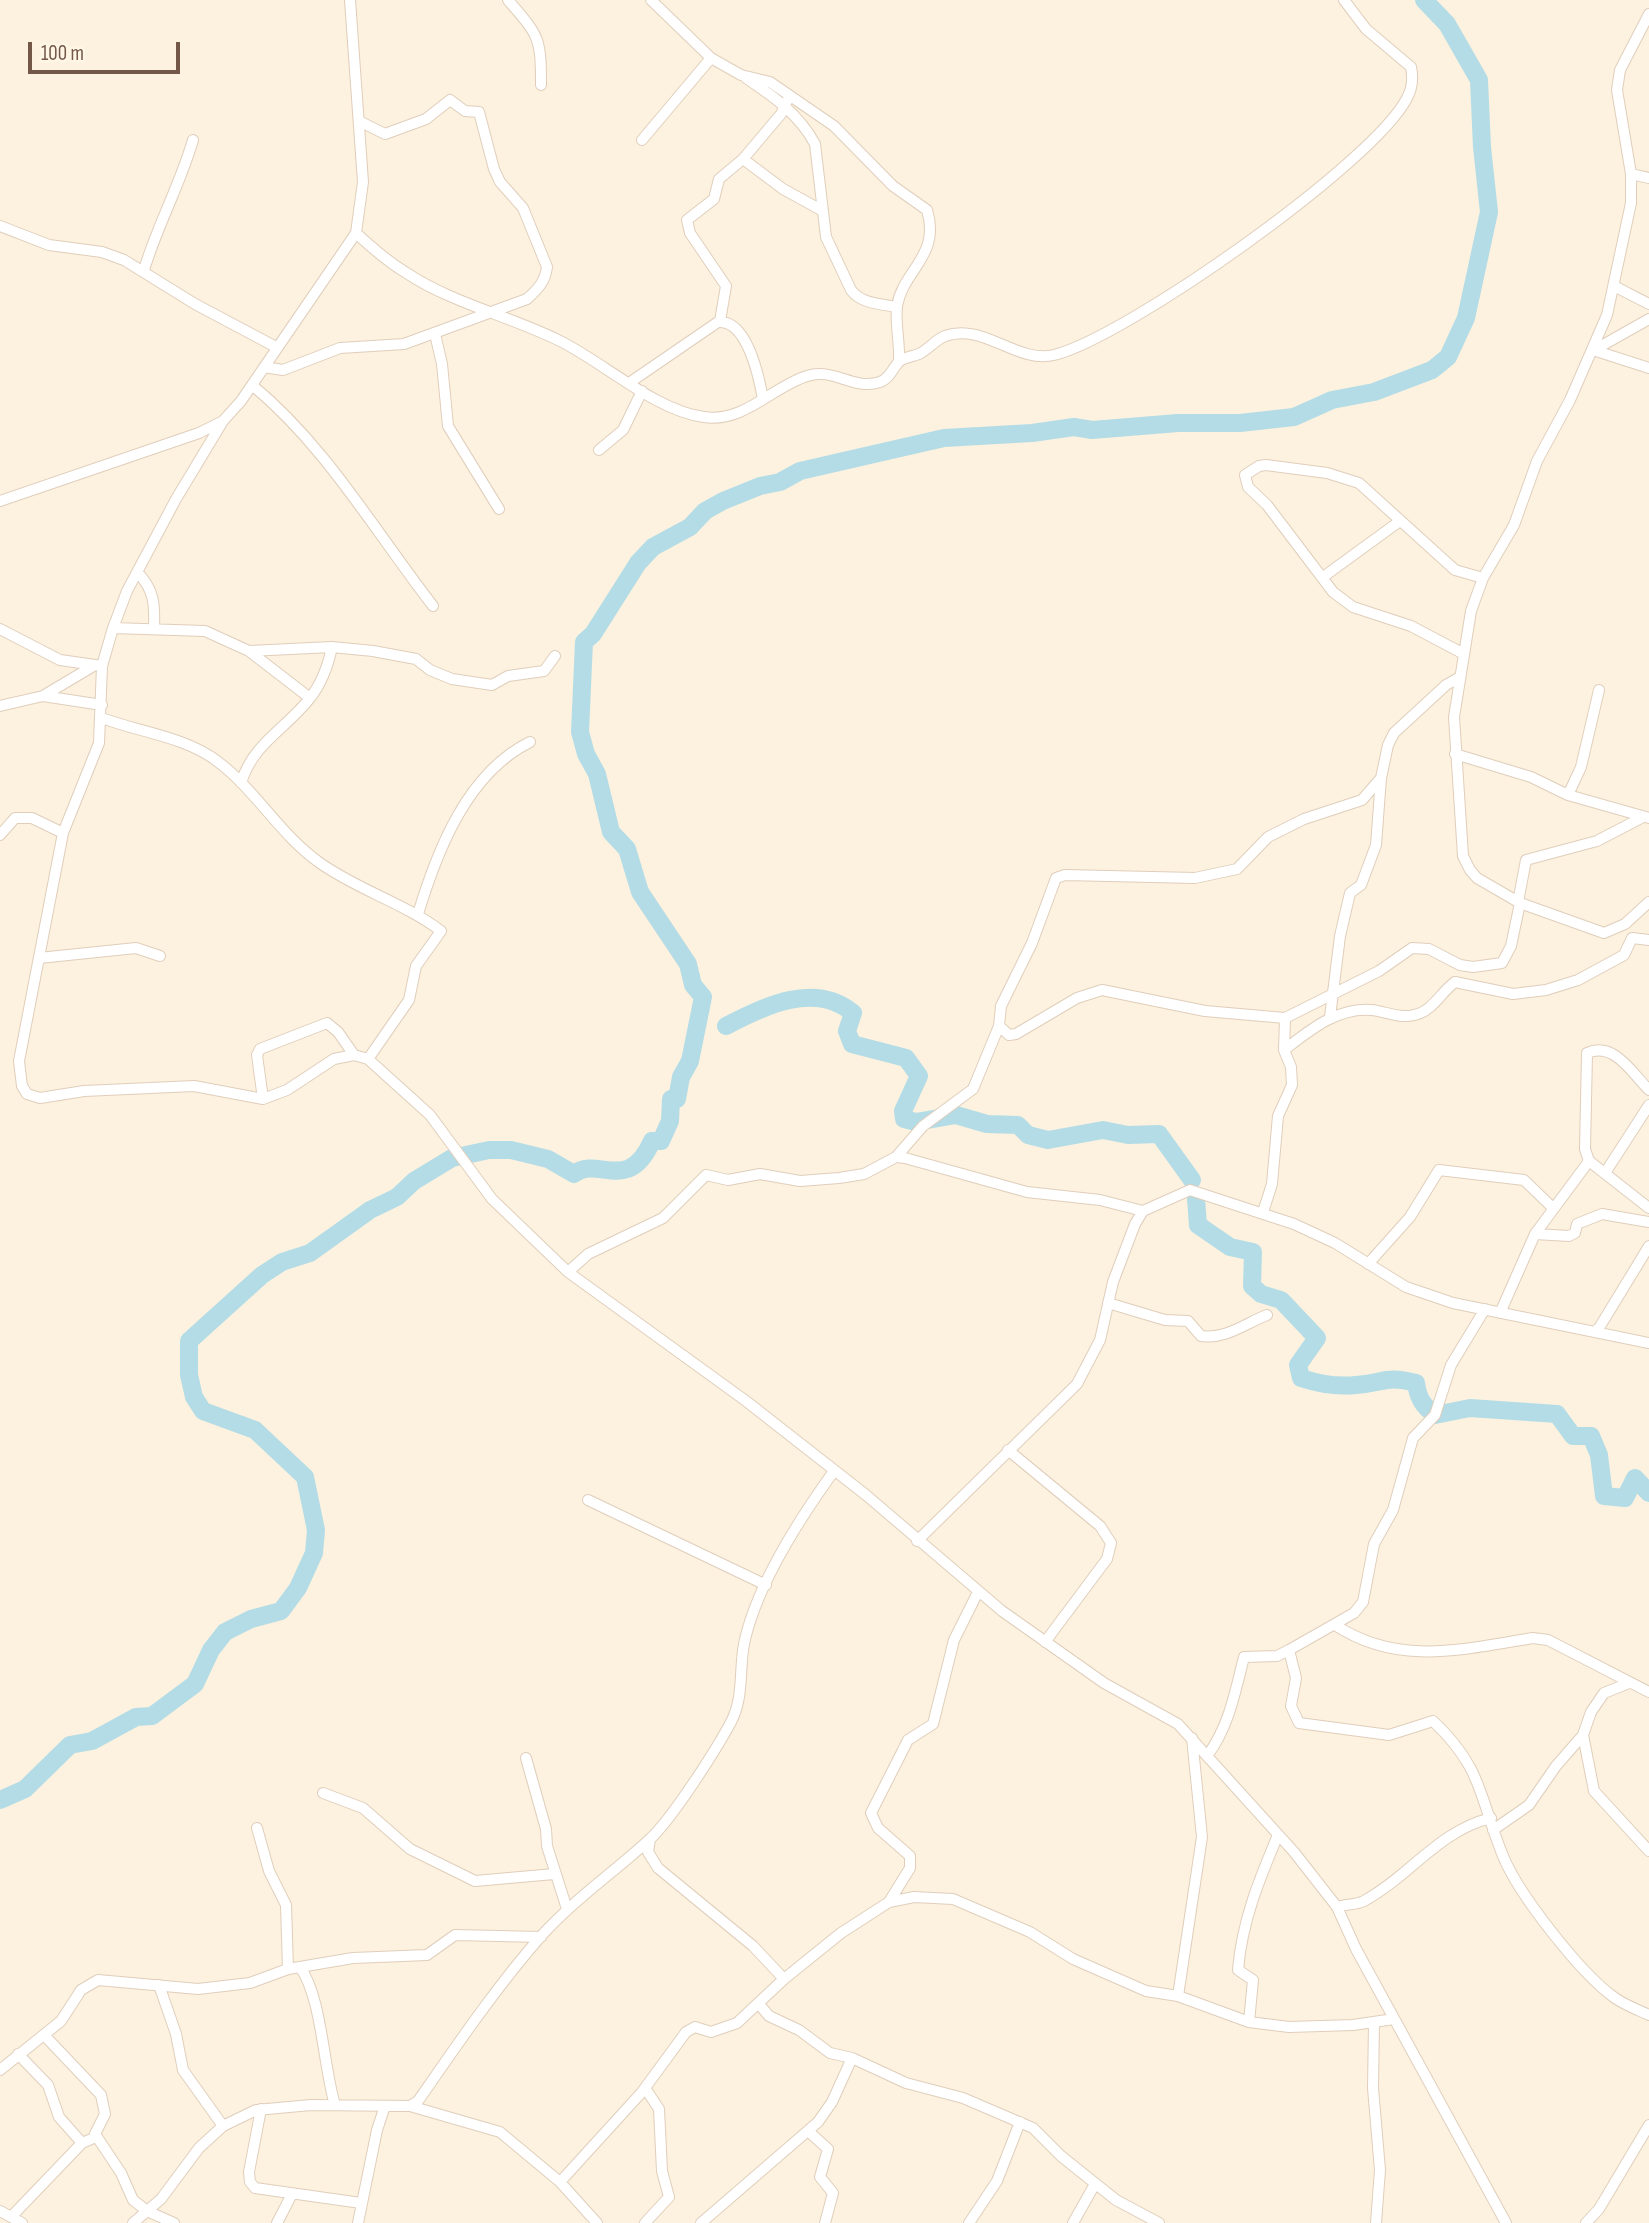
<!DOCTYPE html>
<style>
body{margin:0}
#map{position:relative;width:1649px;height:2223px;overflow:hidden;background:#fcf2df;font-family:"Sofia Sans Condensed",sans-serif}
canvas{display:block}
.scale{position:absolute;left:28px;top:42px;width:152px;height:32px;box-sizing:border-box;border:4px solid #735847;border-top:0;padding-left:9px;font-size:21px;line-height:24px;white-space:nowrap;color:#735847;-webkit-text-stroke:5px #fff6e5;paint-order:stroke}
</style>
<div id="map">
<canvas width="1649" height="2223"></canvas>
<div class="scale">100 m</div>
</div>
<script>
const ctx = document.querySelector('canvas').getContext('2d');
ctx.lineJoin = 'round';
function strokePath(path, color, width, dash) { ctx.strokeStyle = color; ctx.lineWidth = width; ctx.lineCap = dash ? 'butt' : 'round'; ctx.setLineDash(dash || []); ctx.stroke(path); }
strokePath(new Path2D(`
 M 726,1026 C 764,1006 815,981 853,1013 L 847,1031 L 852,1044 L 906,1058 L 919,1076 L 903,1111 L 904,1119 L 916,1122 L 956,1115 L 987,1124 L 1018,1125 L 1028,1135 L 1048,1140 L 1103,1130 L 1128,1135 L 1159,1134 L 1192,1180
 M 1196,1199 L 1198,1225 L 1230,1247 L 1253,1252 L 1252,1286 L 1261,1294 L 1281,1300 L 1317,1338 L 1298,1365 L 1301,1378 C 1319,1384 1337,1387 1356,1385 C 1384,1383 1386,1375 1416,1383 C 1418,1398 1423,1406 1435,1415 L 1470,1408 L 1557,1414 L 1573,1436 L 1591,1436 L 1599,1455 L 1604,1496 L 1625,1498 L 1635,1478 L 1649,1493
 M 0,1800 L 25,1789 L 70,1745 L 92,1741 L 136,1717 L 152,1716 L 195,1684 L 211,1650 L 225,1632 L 251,1619 L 281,1611 L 298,1588 L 314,1553 L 316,1530 L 305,1477 L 255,1430 L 203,1411 L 194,1397 L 189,1375 L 189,1341 L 262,1275 L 282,1262 L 310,1253 L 370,1210 L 397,1197 L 414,1181 L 452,1158 L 489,1150 L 511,1150 L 548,1159 L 574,1174 C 598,1155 628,1195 652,1141 L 661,1141 L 670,1121 L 671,1099 L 677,1099 L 681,1077 L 690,1061 L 703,997 L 693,985 L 688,964 L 640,892 L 627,849 L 611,832 L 597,774 L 586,754 L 580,732 L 584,642 L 593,634 L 638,563 L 653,547 L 690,527 L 705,511 L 723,501 L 760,486 L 780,482 L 800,471 L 944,438 L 1032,433 L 1074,427 L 1092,430 L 1178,423 L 1240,423 L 1294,417 L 1332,400 L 1374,392 L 1432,370 L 1448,357 L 1466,318 L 1489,212 L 1482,147 L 1479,80 L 1447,24 L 1424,0`), '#b4dce6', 18);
const street = new Path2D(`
 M 508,0 C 539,36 541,37 541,85
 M 651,0 L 711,58 L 741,75 L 770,82 L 834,126 L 893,186 L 927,210 C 941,256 903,270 897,306 C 895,324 900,343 899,361
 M 1649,14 L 1620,70 L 1617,90 L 1631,174 L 1631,203 L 1607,315 L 1570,400 L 1537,461 L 1514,525 L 1483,578 L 1471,611 L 1454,717 L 1463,856 L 1470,870 L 1477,878 L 1520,903 L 1604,933 L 1625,924 L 1649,902
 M 746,78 C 773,96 799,114 815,144 L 826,237 L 851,290 C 861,304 882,304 897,307
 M 642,140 L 711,58
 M 743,159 L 783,189 L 823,211
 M 1631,174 L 1649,178
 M 0,226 L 49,245 L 102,252 L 124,260 L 195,304 L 276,347
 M 356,233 C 371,247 387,261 405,272 C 451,303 510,316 560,341 C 603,362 656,411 704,417 C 744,423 772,387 807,376 C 833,367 854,391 880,382 C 891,378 893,366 901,360 C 907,357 914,356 919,354 C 929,349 935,340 945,336 C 983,322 1017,364 1054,355 C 1125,338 1375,162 1407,98 C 1412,89 1413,77 1411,67 L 1366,29 L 1344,0
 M 144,270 C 157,226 180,185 193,140
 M 1614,286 L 1649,304
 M 720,321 L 726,286 L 690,233 L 687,220 L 714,199 L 719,179 L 743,159 L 781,114 L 787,101
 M 435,334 L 442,364 L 448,426 L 499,509
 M 1593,350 L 1649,368
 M 1594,350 L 1649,319
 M 264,367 L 283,370 L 340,348 L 404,344 L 527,299 C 538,289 545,282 547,267 L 523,208 L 500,182 L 494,169 L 479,112 L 465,111 L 450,100 L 426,119 L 385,134 L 359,121
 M 629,383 L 718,322 C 747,319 759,377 763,399
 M 252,385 C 326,446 374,530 433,606
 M 223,421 L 176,499 L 127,591 L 113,628 L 102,666 L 99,743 L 63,833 L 19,1061 L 22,1086 L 27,1094 L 40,1098 L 84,1091 L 194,1086 L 263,1099 L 287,1090 L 334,1059 L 354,1055 L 368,1059 L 430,1115 L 492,1199 L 568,1272 L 746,1401 L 866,1495 L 1002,1611 L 1104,1683 L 1178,1724 L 1294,1852 L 1337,1907 L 1356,1949 L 1506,2223
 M 599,450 L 623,430 L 642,391
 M 0,501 L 199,433 L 223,421 L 241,401 L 356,233 L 363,182 L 350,0
 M 137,572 C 154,589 155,604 154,628
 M 1323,577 L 1400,521
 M 113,628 L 205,631 L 249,651 L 332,647 L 373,651 L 416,659 L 430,670 L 452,679 L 492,685 L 508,676 L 544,671 L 555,656
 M 0,629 L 60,660 L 102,666
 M 249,651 L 310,698
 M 1464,654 L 1411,626 L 1353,607 L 1333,592 L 1267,505 L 1248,487 L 1245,475 L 1259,466 L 1266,465 L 1327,473 L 1359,483 L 1455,570 L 1483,578
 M 43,696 L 102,705
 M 0,706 L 43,696 L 95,665
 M 102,718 C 139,732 186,737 217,761 C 256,790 280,835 320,863 C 358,890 404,903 441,931 L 416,966 L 409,1000 L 368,1059
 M 1455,754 L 1531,777 L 1568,795 L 1649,818
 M 241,783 C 253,743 286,729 310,698 C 322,683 328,666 332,647
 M 1568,795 L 1581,767 L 1599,690
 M 0,835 L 15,818 L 32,818 L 63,833
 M 1518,902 L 1526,860 L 1597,841 L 1643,817
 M 418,914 C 437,851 467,773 530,742
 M 39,958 L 136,948 L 160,956
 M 1330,1017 L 1340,936 L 1350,893 L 1361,885 L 1376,845 L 1381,778 L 1388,745 L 1394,733 L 1446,685 L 1460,677
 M 999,1026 L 1009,1035 L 1016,1034 L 1077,998 L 1102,990 L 1205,1011 L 1285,1018 L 1379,971 L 1412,948 L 1429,949 L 1460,965 L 1473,967 L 1502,963 L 1511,946 L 1520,903
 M 1284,1050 C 1309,1031 1337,1007 1371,1010 C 1385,1011 1399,1019 1414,1015 C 1432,1012 1441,992 1455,982 L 1513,994 L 1546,990 L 1578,980 L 1624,955 L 1632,938 L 1649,940
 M 1649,1090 C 1632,1073 1614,1041 1587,1053 L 1585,1149 L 1589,1161 L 1649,1208
 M 263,1099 L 257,1055 L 260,1049 L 327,1023 L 338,1032 L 354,1055
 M 896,1157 L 923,1126 L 973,1089 L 999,1026 L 1001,1006 L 1032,943 L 1056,878 L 1065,875 L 1195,878 L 1237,869 L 1268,837 L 1304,819 L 1362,800 L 1381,778
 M 1605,1173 L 1649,1105
 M 1263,1212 L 1272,1184 L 1278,1116 L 1292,1085 L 1291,1067 L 1284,1050 L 1285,1018
 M 1535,1234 L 1569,1236 L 1575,1233 L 1577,1224 L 1602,1214 L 1649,1222
 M 1368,1264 L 1410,1217 L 1439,1170 L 1524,1180 L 1553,1208
 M 568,1272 L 588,1254 L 663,1218 L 706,1175 L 728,1180 L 760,1174 L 800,1181 L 839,1178 L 864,1174 L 896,1157 L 905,1158 L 1027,1192 L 1100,1200 L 1143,1211
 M 1108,1303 L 1165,1320 L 1188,1321 L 1201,1336 C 1227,1339 1244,1324 1267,1315
 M 1500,1313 L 1535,1234 L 1589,1161
 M 1595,1331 L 1599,1328 L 1649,1246
 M 1008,1450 L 1100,1526 L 1111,1543 L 1107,1559 L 1045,1642
 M 588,1500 L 766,1585
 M 917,1541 L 1077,1384 L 1100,1340 L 1113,1282 L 1135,1224 L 1143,1211 L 1190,1190 L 1294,1224 L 1335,1243 L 1406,1287 L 1453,1303 L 1649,1343
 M 1335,1625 C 1399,1667 1463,1649 1533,1638 L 1548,1640 L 1649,1692
 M 1289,1650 L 1296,1678 L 1291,1706 L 1299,1723 L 1389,1735 L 1433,1721 C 1483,1768 1479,1797 1503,1856 C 1519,1895 1581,1974 1615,1998 C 1625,2005 1638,2010 1649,2015
 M 1583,1735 L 1594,1791 L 1649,1851
 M 1207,1756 C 1229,1727 1235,1692 1244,1657 L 1277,1656 L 1289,1650 L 1354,1613 L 1363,1602 L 1374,1544 L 1393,1510 L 1413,1438 L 1435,1415 L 1451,1365 L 1485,1309
 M 526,1758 L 546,1829 L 547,1846 L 567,1909
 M 323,1793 L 363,1808 L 410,1849 L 475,1881 L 554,1874
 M 257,1828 L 269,1871 L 286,1905 L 288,1969
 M 1493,1830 L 1529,1805 L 1556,1766 L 1583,1735 L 1591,1712 L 1604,1693 L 1629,1683
 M 650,1839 L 648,1852 L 658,1868 L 753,1946 L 784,1979
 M 889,1902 L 914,1897 L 953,1899 L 1030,1932 L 1073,1959 L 1146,1991 L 1178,1996 L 1249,2022 L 1289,2027 L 1353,2025 L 1394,2019
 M 1337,1907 C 1346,1904 1356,1905 1364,1901 C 1410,1876 1438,1831 1491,1818
 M 300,1967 C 322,1998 323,2065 335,2105
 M 159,1985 L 176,2034 L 183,2070 L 223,2126
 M 1178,1996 L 1202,1837 L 1192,1738
 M 758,2003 L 769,2016 L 799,2030 L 830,2053 L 852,2058 L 906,2083 L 963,2098 L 1033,2128 L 1061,2156 L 1116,2200 L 1159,2223
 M 1249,2022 L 1253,1980 L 1238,1970 C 1242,1921 1259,1880 1278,1835
 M 1374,2023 L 1373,2088 L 1380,2170 L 1376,2223
 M 44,2035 L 101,2095 L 105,2114 L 95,2134 L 121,2173 L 133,2200 L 147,2211 L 174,2223
 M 18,2054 L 48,2085 L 59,2117 L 82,2143
 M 0,2070 L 61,2021 L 81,1990 L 98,1980 L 198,1989 L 250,1983 L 288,1969 L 353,1958 L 427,1955 L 455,1935 L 541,1937
 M 410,2106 L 418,2101 C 457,2045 497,1986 542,1935 C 575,1899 614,1872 649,1840 C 672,1819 716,1750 731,1722 C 744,1697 739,1671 744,1644 C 756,1586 800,1518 834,1471
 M 261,2109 L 249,2172 L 250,2182 L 255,2188 L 361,2203
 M 808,2131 L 828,2149 L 820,2177 L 833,2193 L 825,2223
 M 560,2182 L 642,2092 L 686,2032 L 695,2027 L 711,2032 L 737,2023 L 784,1979 L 841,1933 L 889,1902 L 910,1868 L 910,1856 L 878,1828 L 871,1813 L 908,1740 L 933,1724 L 954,1640 L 978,1592
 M 0,2211 L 22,2223
 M 11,2217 L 82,2143 L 96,2137
 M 133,2223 L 161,2199 L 199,2148 L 223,2126 L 256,2110 L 311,2105 L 410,2106 L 500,2132 L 560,2182 L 597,2223
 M 277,2223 L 292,2194
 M 358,2223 L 377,2130 L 385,2106
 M 645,2223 L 669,2197 L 662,2171 L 659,2109 L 645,2088
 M 701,2223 L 818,2122 L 832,2102 L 852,2058
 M 969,2223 L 997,2181 L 1020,2122
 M 1073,2223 L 1095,2184
 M 1586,2223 L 1599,2209 L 1649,2125`);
strokePath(street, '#e0cebb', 12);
strokePath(street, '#fff', 10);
</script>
